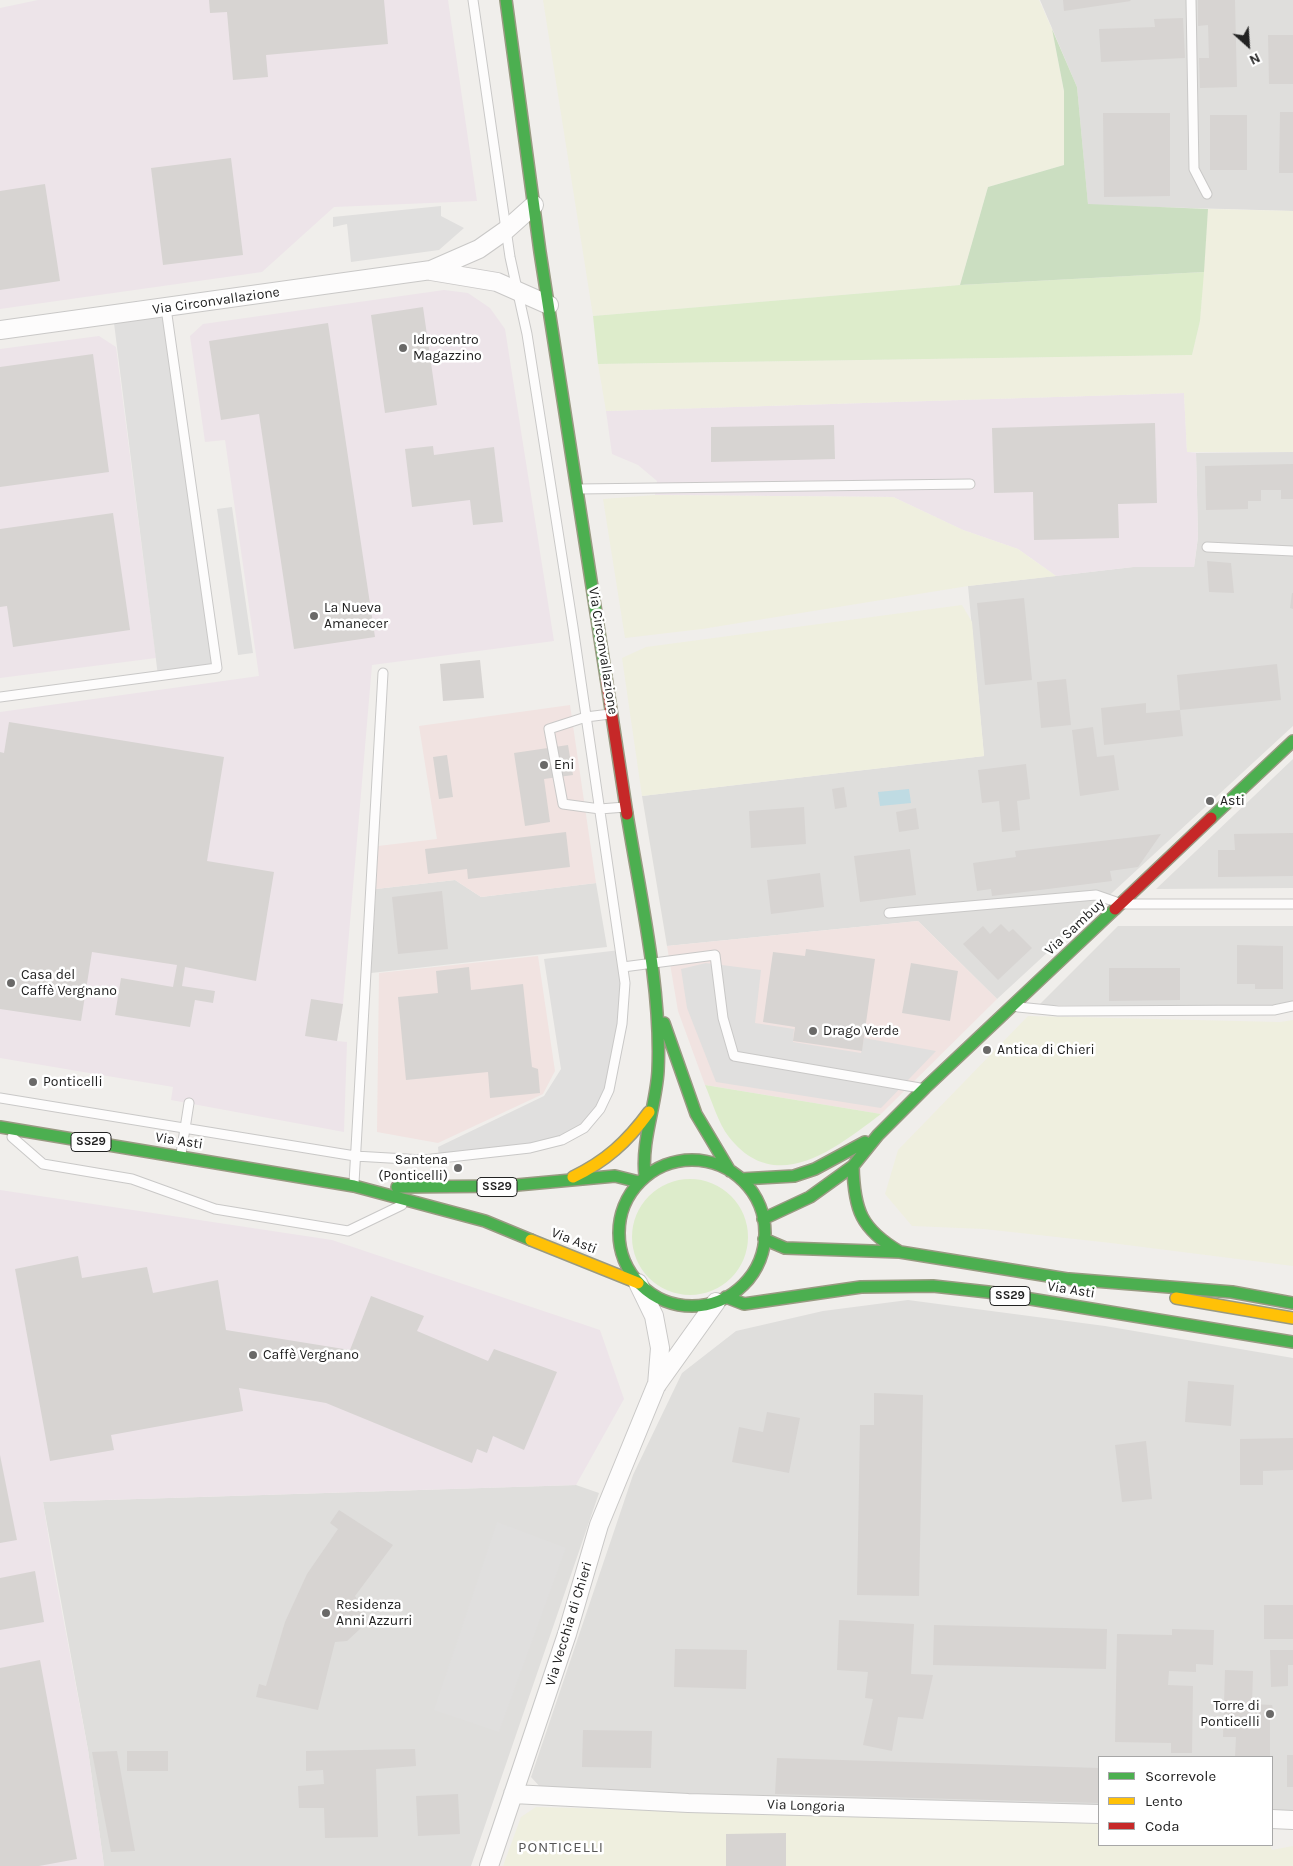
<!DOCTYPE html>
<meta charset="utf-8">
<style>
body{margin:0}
#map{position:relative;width:1293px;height:1866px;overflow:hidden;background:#f0eeeb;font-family:Karla,sans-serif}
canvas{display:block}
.legend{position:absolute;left:1098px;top:1756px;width:175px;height:90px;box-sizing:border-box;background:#fff;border:1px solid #a7a7a7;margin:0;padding:6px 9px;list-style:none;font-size:15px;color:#222}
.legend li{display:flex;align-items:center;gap:10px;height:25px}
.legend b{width:25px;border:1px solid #a7a7a7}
.north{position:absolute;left:1223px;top:20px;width:50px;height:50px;-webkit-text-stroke:4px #fff;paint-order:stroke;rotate:154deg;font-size:14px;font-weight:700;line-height:20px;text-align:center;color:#222}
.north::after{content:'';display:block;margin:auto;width:18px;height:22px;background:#222;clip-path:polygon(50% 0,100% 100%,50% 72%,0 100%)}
</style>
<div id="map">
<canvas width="1293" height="1866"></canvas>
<ul class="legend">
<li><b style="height:6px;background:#4caf50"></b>Scorrevole</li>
<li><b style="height:6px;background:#ffc107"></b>Lento</li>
<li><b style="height:6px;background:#c62828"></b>Coda</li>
</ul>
<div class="north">N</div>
</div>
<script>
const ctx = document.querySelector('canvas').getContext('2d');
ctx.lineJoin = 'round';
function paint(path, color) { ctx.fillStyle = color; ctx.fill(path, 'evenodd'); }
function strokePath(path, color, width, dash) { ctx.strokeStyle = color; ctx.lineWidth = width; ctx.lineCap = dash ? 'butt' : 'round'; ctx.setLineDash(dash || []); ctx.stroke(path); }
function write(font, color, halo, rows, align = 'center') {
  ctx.font = font + ' Karla,sans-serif'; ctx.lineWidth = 5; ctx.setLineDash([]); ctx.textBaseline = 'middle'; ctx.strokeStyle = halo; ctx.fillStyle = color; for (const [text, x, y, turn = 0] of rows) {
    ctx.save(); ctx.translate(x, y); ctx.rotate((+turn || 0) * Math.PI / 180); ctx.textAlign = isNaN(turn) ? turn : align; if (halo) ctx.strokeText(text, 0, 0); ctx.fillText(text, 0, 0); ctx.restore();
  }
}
paint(new Path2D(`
 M 1040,0 L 1293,0 L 1293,211 L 1088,205 L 1077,87 Z
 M 1293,452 L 1293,726 L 997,999 L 918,921 L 667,946 L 642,796 L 984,756 L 968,586 L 1133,567 L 1194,567 L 1198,537 L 1196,453 Z
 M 1293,759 L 1293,888 L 1156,889 Z
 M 455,880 L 481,897 L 596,883 L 607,947 L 371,973 L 376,889 Z
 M 1118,926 L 1293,926 L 1293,1005 L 1039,1005 Z
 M 908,1300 L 1105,1326 L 1293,1358 L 1293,1812 L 1272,1811 L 1272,1757 L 1099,1757 L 1099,1806 L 542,1789 L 531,1777 L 633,1475 L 682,1373 L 736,1331 L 823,1311 Z
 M 576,1485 L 599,1493 L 471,1866 L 104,1866 L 88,1750 L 43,1502 Z`), '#dfdedc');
paint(new Path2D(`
 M 570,705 L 596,883 L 481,897 L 455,880 L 376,889 L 378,846 L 437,839 L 419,726 Z
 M 918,921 L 997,999 L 881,1114 L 705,1085 L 678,1011 L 667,946 Z
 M 538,956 L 555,1071 L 543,1094 L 438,1143 L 377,1132 L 379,973 Z`), '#f1e3e1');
paint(new Path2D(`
 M 38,0 L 448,0 L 477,201 L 334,207 L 262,272 L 0,309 L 0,8 Z
 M 444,290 L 468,293 L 490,308 L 505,329 L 554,641 L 372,665 L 343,1004 L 337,1041 L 347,1042 L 344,1132 L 171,1100 L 173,1087 L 0,1058 L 0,712 L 259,676 L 225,440 L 205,442 L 190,336 L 203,324 Z
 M 99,336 L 116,347 L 156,658 L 0,678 L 0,349 Z
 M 1184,393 L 1187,452 L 1196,453 L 1198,537 L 1194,567 L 1133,567 L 1056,576 L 1018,549 L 963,530 L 893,497 L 655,495 L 657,481 L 638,465 L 612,454 L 606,411 Z
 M 0,1190 L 332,1240 L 600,1330 L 624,1399 L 576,1485 L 43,1502 L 52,1559 L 88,1750 L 104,1866 L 0,1866 Z`), '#ede4e9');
paint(new Path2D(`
 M 543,0 L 1039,0 L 1052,29 L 1064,91 L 1064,165 L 988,187 L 960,285 L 593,316 Z
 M 1208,209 L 1293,211 L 1293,452 L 1187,452 L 1184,393 L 606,411 L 598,364 L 1192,355 L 1200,321 Z
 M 655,495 L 893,497 L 963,530 L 1018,549 L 1056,576 L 968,586 L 702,629 L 625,638 L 603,499 Z
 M 962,605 L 972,622 L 984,756 L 642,796 L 622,658 L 646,647 Z
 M 1028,1016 L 1280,1022 L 1293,1020 L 1293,1266 L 1111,1243 L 984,1229 L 912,1226 L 885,1194 L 898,1150 Z
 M 536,1807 L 1022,1820 L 1099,1824 L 1099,1845 L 1270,1845 L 1272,1850 L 1293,1846 L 1293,1866 L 503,1866 L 521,1817 Z`), '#efefdf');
paint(new Path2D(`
 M 1204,272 L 1200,321 L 1192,355 L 598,364 L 593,316 L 960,285 Z
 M 705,1085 L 881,1114 C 836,1148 776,1197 729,1137 C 718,1123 712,1101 705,1085 Z
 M632 1237a58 58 0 1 1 116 0a58 58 0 1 1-116 0Z`), '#ddeccb');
paint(new Path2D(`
 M 1052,29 L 1077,87 L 1088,204 L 1208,209 L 1204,272 L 960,285 L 988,187 L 1064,165 L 1064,91 Z`), '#cbdec1');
paint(new Path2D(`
 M 441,206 L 441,216 L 464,228 L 439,250 L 351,262 L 347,224 L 333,227 L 333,217 Z
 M 166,308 L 217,668 L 158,676 L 113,315 Z
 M 232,507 L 253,653 L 238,655 L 217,509 Z
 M 620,950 L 625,983 L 609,1090 L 584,1128 L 562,1140 L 439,1158 L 438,1147 L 544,1096 L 561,1069 L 544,959 Z
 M 706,963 L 761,970 L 755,1023 L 794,1029 L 793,1042 L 861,1053 L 864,1038 L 936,1051 L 881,1108 L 716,1082 L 687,1008 L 681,969 Z
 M 497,1522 L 566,1548 L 499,1732 L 434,1710 Z`), '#e0dfde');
paint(new Path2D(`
 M 909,789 L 911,803 L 880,806 L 878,792 Z`), '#bfdbe3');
paint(new Path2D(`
 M 209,0 L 384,0 L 388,44 L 266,55 L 268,77 L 233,80 L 227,12 L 210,13 Z
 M 1063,0 L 1130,0 L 1131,1 L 1064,11 Z
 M 1198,0 L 1235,0 L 1237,87 L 1200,88 L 1199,58 L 1209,58 L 1208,25 L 1198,26 Z
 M 1183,18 L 1185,58 L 1101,62 L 1099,29 L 1155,27 L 1154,19 Z
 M 1268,35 L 1293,35 L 1293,84 L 1269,84 Z
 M 1280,112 L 1293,112 L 1293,173 L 1279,173 Z
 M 1103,113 L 1170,113 L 1170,196 L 1104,197 Z
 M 1210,115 L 1247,115 L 1247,170 L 1210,170 Z
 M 231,158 L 243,255 L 163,265 L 151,168 Z
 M 45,184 L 60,281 L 0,290 L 0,191 Z
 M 423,307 L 437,405 L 385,413 L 371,315 Z
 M 328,323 L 375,637 L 294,649 L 259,414 L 221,420 L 209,341 Z
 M 93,354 L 109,472 L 0,487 L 0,367 Z
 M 1155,423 L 1157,503 L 1118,504 L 1119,538 L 1034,540 L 1033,492 L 994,493 L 992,428 Z
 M 834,425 L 835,459 L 711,462 L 711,427 Z
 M 433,446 L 434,455 L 494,447 L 503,522 L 473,525 L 470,500 L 412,507 L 405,449 Z
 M 1293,464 L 1293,499 L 1281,499 L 1281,490 L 1261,490 L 1261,501 L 1248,501 L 1248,509 L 1206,510 L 1205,466 Z
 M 113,513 L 130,630 L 13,647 L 7,606 L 0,607 L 0,529 Z
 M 1207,561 L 1231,563 L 1234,593 L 1209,592 Z
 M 1292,593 L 1293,593 L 1293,609 L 1290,608 Z
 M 1024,598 L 1032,680 L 985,685 L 977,603 Z
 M 480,660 L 484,698 L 443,701 L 440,664 Z
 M 1277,664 L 1281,700 L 1180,710 L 1177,675 Z
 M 1066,679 L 1071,725 L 1041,728 L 1037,682 Z
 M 1146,703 L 1146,713 L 1180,710 L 1183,736 L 1104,745 L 1101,708 Z
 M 9,722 L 224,757 L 207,861 L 274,872 L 256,981 L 185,967 L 182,986 L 215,991 L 213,1003 L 195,1000 L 190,1027 L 115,1015 L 121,978 L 173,987 L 177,965 L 92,952 L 81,1021 L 0,1009 L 0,752 L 4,753 Z
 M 1093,727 L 1097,757 L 1114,755 L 1119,790 L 1080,796 L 1072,730 Z
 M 568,745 L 573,775 L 544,779 L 550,822 L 525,826 L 514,753 Z
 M 447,755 L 453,797 L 439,799 L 433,757 Z
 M 1026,764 L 1030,799 L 1017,801 L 1020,830 L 1002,832 L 999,801 L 982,803 L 978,770 Z
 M 844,787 L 847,807 L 835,809 L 832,789 Z
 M 804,807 L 806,844 L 751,848 L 749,811 Z
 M 916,808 L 919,829 L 899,832 L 896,812 Z
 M 566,832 L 570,867 L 468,879 L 467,869 L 428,874 L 425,849 Z
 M 1293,833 L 1293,876 L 1218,877 L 1218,850 L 1235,850 L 1234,834 Z
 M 1161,834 L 1138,867 L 1110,871 L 1112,881 L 992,896 L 991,889 L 977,891 L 973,863 L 1016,857 L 1015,851 Z
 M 910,849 L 916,895 L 860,902 L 854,856 Z
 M 820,873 L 824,907 L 771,914 L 767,880 Z
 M 442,891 L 448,949 L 398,954 L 392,897 Z
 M 1001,924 L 1009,932 L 1013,929 L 1032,948 L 998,980 L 963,944 L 983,926 L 990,934 Z
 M 1237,945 L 1283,946 L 1283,989 L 1255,989 L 1255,984 L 1237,984 Z
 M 806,949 L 875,959 L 862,1051 L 793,1041 L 795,1027 L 763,1022 L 773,952 L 805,956 Z
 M 911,963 L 958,971 L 950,1021 L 902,1013 Z
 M 469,967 L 471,990 L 523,984 L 532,1067 L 538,1069 L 540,1093 L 490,1098 L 488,1072 L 406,1080 L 398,997 L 438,993 L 436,971 Z
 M 1109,968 L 1180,968 L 1180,1000 L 1109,1001 Z
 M 311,999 L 343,1004 L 337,1041 L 305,1036 Z
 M 78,1256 L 82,1278 L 147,1267 L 153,1293 L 218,1280 L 226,1330 L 350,1350 L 371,1296 L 424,1316 L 417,1331 L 488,1361 L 494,1349 L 557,1372 L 524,1450 L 493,1436 L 487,1453 L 477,1449 L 472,1463 L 326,1403 L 239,1388 L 243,1411 L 111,1435 L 114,1450 L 50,1461 L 15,1269 Z
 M 1188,1381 L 1234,1385 L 1231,1426 L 1185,1422 Z
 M 874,1393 L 923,1395 L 919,1596 L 857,1595 L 860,1425 L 874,1425 Z
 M 767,1412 L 800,1418 L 789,1473 L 732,1462 L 739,1427 L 763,1432 Z
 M 1293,1438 L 1293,1470 L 1263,1471 L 1263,1485 L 1240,1485 L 1240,1439 Z
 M 1146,1441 L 1152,1499 L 1122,1502 L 1115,1445 Z
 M 0,1455 L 17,1540 L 0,1543 Z
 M 339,1510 L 393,1545 L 355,1596 L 362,1607 L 364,1619 L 361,1628 L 347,1641 L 335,1642 L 318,1710 L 256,1697 L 259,1684 L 266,1686 L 285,1622 L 307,1574 L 338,1529 L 330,1523 Z
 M 35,1571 L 44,1622 L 0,1630 L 0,1578 Z
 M 1264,1605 L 1293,1605 L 1293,1639 L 1264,1639 Z
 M 839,1620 L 914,1624 L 911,1674 L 933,1675 L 923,1719 L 898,1717 L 892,1751 L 863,1745 L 873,1699 L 865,1698 L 868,1672 L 837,1670 Z
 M 934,1625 L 1107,1629 L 1106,1669 L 933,1665 Z
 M 1172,1629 L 1214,1630 L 1213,1665 L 1196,1664 L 1196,1672 L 1169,1671 L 1168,1685 L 1193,1686 L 1192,1753 L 1171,1753 L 1171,1743 L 1115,1742 L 1117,1634 L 1172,1635 Z
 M 675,1649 L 747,1650 L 746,1689 L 674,1687 Z
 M 1270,1650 L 1293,1650 L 1293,1665 L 1288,1665 L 1288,1686 L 1271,1687 Z
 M 40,1660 L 77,1859 L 39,1866 L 0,1866 L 0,1668 Z
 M 1225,1670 L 1253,1671 L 1252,1704 L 1272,1705 L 1275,1715 L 1270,1720 L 1270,1757 L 1235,1757 L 1236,1737 L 1223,1737 Z
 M 583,1730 L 652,1731 L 651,1768 L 582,1767 Z
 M 415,1749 L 416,1766 L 376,1769 L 378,1837 L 325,1838 L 324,1808 L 299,1808 L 298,1786 L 324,1784 L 323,1770 L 306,1771 L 306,1751 Z
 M 117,1751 L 135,1851 L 111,1852 L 92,1752 Z
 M 127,1751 L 168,1751 L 168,1771 L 127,1771 Z
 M 1287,1755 L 1293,1755 L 1293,1787 L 1287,1787 Z
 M 777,1758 L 1099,1768 L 1099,1803 L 775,1794 Z
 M 458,1794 L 460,1834 L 418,1836 L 416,1796 Z
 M 786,1833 L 786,1866 L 726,1866 L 726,1834 Z`), '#d7d4d2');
const lane = new Path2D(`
 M 1191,0 L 1194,169 L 1207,194
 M 578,489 L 970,484
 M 1207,547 L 1293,551
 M 0,697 L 217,668 L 166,308
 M 610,714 L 586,717 L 549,729 L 563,804 L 600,809 L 625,807
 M 889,913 L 1096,895 L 1122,904 L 1293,904
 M 623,967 L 715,955 L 723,1018 L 734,1056 L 920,1088
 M 1018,1007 L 1058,1011 L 1274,1010 L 1293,1006
 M 0,1098 L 355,1156 L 423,1160 L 530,1148 L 562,1140 L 584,1128 L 600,1109 L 609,1090 L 622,1024 L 625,983 L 573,627 L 527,334 L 510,257 L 473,0
 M 12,1137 L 43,1164 L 132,1179 L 215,1209 L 348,1231 L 402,1205
 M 181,1154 L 189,1103
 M 354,1183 L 383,673`);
const street = new Path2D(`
 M 431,271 L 497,282 L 549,305
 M 0,330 L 431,270 L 479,249 L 506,230 L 534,205
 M 638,1283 L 654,1316 L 660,1348 L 657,1385
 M 513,1794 L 688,1803 L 1099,1814
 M 1272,1819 L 1293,1820
 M 489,1866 L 567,1634 L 599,1525 L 656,1386 L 716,1302`);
const fast = new Path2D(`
 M 506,0 L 540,252 L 606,677
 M 627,814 C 640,895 662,990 658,1071 C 656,1106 641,1141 645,1176
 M 1211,818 L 1293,741
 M 664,1023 L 696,1114 L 730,1171
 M 0,1127 L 354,1186 L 485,1221 L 531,1240
 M619 1233a73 73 0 1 1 146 0a73 73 0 1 1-146 0Z
 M 853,1166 C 854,1210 861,1229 900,1252
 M 741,1179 L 794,1176 L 815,1169 L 865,1142
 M 397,1187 L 506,1186 L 615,1176 L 639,1182
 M 763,1219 L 810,1197 L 853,1166 L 878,1135 L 925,1088 L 1115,909
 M 764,1239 L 785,1248 L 900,1252 L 1092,1283
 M 1069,1279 L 1232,1292 L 1293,1303
 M 726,1297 L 744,1304 L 861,1287 L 933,1286 L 988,1292 L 1293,1342`);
const slow = new Path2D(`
 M 573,1177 C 606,1161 627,1142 649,1112
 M 531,1240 L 638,1283
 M 1176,1298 L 1293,1318`);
const jam = new Path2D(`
 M 606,677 L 627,814
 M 1115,909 L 1211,818`);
strokePath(lane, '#c9c8c7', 11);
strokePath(street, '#c9c8c7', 20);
strokePath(fast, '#999a82', 14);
strokePath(slow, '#999a82', 14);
strokePath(jam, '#999a82', 14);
strokePath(lane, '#fdfcfc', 9);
strokePath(street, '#fdfcfc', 18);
strokePath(fast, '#4caf50', 11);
strokePath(slow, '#ffc107', 11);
strokePath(jam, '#c62828', 11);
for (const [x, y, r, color] of [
 [403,348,5,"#6a6968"],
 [314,616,5,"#6a6968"],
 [544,765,5,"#6a6968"],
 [1210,801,5,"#6a6968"],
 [11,983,5,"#6a6968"],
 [813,1031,5,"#6a6968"],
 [987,1050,5,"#6a6968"],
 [33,1082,5,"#6a6968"],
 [458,1168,5,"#6a6968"],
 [253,1355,5,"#6a6968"],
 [326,1613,5,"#6a6968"],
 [1270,1714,5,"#6a6968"]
]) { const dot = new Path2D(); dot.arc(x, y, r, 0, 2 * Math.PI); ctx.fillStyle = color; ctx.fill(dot); strokePath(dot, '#fff', 2); }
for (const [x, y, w] of [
 [91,1142,40],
 [497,1187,40],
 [1010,1296,40]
]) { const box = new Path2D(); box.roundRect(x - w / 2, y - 9.5, w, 19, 4); ctx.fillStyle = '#fff'; ctx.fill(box); strokePath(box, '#222', 1); }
write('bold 12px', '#222', null, [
 ["SS29",91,1142],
 ["SS29",497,1187],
 ["SS29",1010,1296]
]);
write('14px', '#222', '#fff', [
 ["Via Circonvallazione",216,301,-8],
 ["Via Circonvallazione",603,651,81],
 ["Via Sambuy",1075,927,-43],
 ["Via Asti",179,1141,9],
 ["Via Asti",574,1241,22],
 ["Via Asti",1071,1290,9],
 ["Via Vecchia di Chieri",569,1624,-73],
 ["Via Longoria",806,1806,2]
]);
write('14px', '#222', '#fff', [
 ["Idrocentro",413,340],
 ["Magazzino",413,356],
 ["La Nueva",324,608],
 ["Amanecer",324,624],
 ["Eni",554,765],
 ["Asti",1220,801],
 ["Casa del",21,975],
 ["Caffè Vergnano",21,991],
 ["Drago Verde",823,1031],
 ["Antica di Chieri",997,1050],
 ["Ponticelli",43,1082],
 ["Santena",448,1160,"right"],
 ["(Ponticelli)",448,1176,"right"],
 ["Caffè Vergnano",263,1355],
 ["Residenza",336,1605],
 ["Anni Azzurri",336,1621],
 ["Torre di",1260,1706,"right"],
 ["Ponticelli",1260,1722,"right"]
], 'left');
ctx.letterSpacing = '1px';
write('15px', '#555', '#fff', [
 ["PONTICELLI",561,1848]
]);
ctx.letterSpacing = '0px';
</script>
